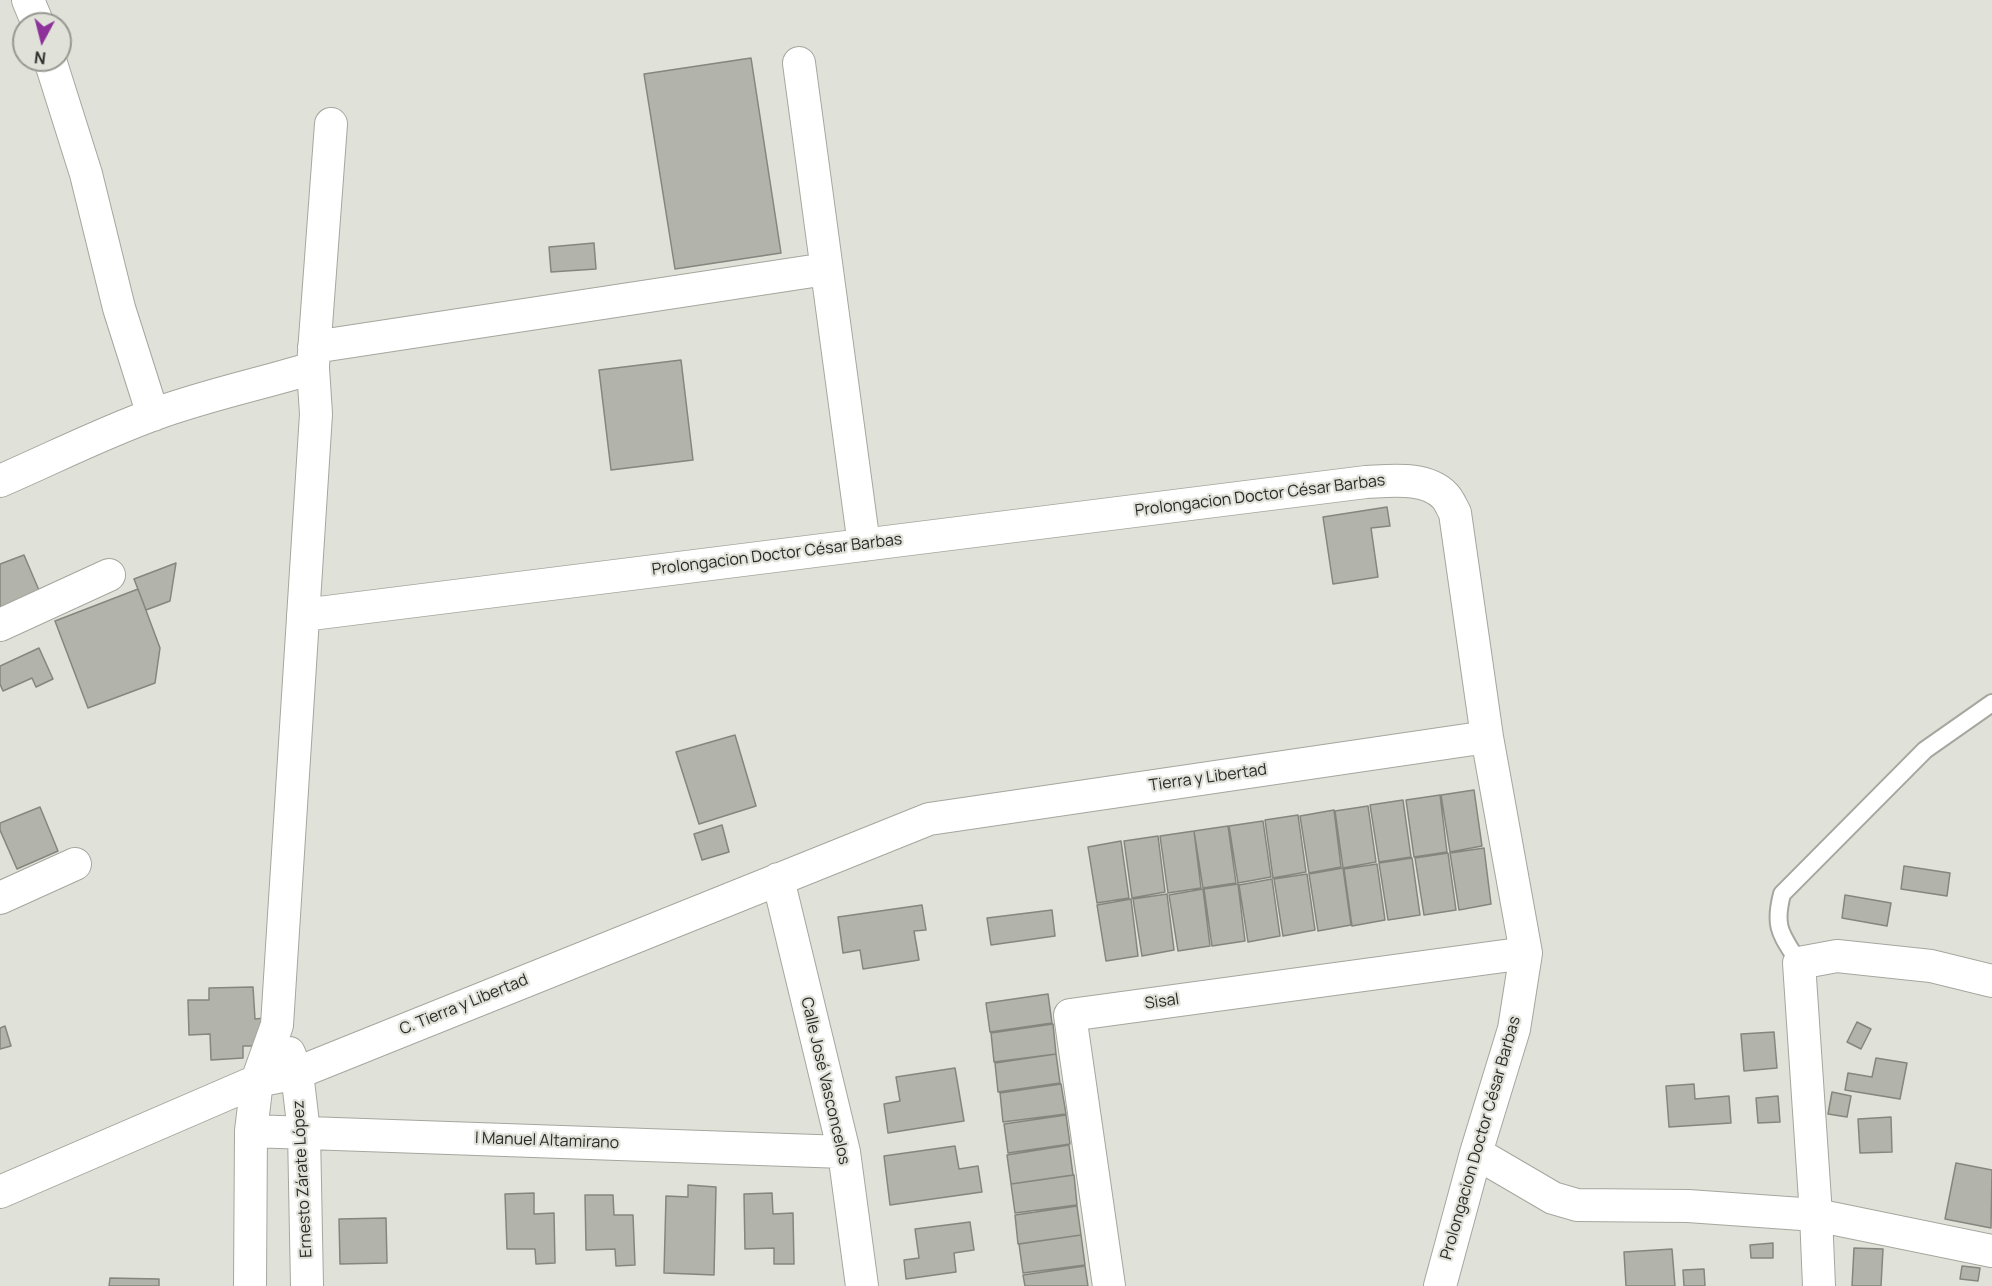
<!DOCTYPE html>
<meta charset="utf-8">
<style>
body{margin:0}
#map{position:relative;width:1992px;height:1286px;overflow:hidden;background:#e0e2d9;font-family:Manrope,sans-serif}
canvas{display:block}
.north{position:absolute;left:12px;top:12px;width:60px;height:60px;box-sizing:border-box;background:#e0e2d9;border:2px solid #979992;border-radius:50%;rotate:187deg;font-size:16px;font-weight:700;line-height:24px;text-align:center;color:#2a2b27}
.north::after{content:'';display:block;margin:auto;width:21px;height:27px;background:#8e319b;clip-path:polygon(50% 0,100% 100%,50% 72%,0 100%)}
</style>
<div id="map">
<canvas width="1992" height="1286"></canvas>
<div class="north">N</div>
</div>
<script>
const ctx = document.querySelector('canvas').getContext('2d');
ctx.lineJoin = 'round';
function paint(path, color) { ctx.fillStyle = color; ctx.fill(path, 'evenodd'); }
function strokePath(path, color, width, dash) { ctx.strokeStyle = color; ctx.lineWidth = width; ctx.lineCap = dash ? 'butt' : 'round'; ctx.setLineDash(dash || []); ctx.stroke(path); }
function write(font, color, halo, rows, align = 'center') {
  ctx.font = font + ' Manrope,sans-serif'; ctx.lineWidth = 4.5; ctx.setLineDash([]); ctx.textBaseline = 'middle'; ctx.strokeStyle = halo; ctx.fillStyle = color; for (const [text, x, y, turn = 0] of rows) {
    ctx.save(); ctx.translate(x, y); ctx.rotate((+turn || 0) * Math.PI / 180); ctx.textAlign = isNaN(turn) ? turn : align; if (halo) ctx.strokeText(text, 0, 0); ctx.fillText(text, 0, 0); ctx.restore();
  }
}
const building = new Path2D(`
 M 751,58 L 781,253 L 675,269 L 644,74 Z
 M 594,243 L 596,269 L 551,272 L 549,247 Z
 M 681,360 L 693,460 L 611,470 L 599,370 Z
 M 1387,507 L 1390,526 L 1371,528 L 1378,577 L 1333,584 L 1323,517 Z
 M 24,555 L 41,595 L 0,611 L 0,564 Z
 M 176,563 L 170,601 L 146,610 L 134,579 Z
 M 138,589 L 160,648 L 155,683 L 88,708 L 55,621 Z
 M 39,648 L 53,679 L 36,687 L 32,678 L 3,691 L 0,684 L 0,666 Z
 M 735,735 L 756,806 L 699,824 L 676,752 Z
 M 1474,790 L 1482,846 L 1450,852 L 1441,795 Z
 M 1440,795 L 1447,852 L 1414,857 L 1406,800 Z
 M 1403,800 L 1411,857 L 1379,862 L 1370,805 Z
 M 1368,806 L 1376,862 L 1343,868 L 1335,811 Z
 M 40,807 L 58,851 L 17,869 L 0,830 L 0,823 Z
 M 1334,810 L 1341,867 L 1309,873 L 1300,816 Z
 M 1298,815 L 1306,872 L 1273,878 L 1265,820 Z
 M 1263,821 L 1271,877 L 1238,883 L 1229,826 Z
 M 722,825 L 729,852 L 702,860 L 694,834 Z
 M 1228,826 L 1236,883 L 1203,888 L 1194,831 Z
 M 1194,831 L 1201,888 L 1168,893 L 1160,836 Z
 M 1158,836 L 1165,892 L 1132,898 L 1124,841 Z
 M 1121,841 L 1129,898 L 1097,903 L 1088,847 Z
 M 1484,848 L 1491,904 L 1459,910 L 1450,853 Z
 M 1448,853 L 1456,910 L 1424,915 L 1415,858 Z
 M 1412,858 L 1420,915 L 1388,920 L 1379,863 Z
 M 1377,864 L 1385,920 L 1352,926 L 1344,869 Z
 M 1904,866 L 1950,873 L 1947,896 L 1901,889 Z
 M 1343,868 L 1351,925 L 1318,931 L 1309,874 Z
 M 1307,874 L 1315,930 L 1283,936 L 1274,879 Z
 M 1272,879 L 1280,936 L 1248,942 L 1239,885 Z
 M 1238,884 L 1245,941 L 1212,946 L 1204,889 Z
 M 1203,889 L 1210,946 L 1178,951 L 1169,895 Z
 M 1167,894 L 1174,950 L 1142,956 L 1133,899 Z
 M 1845,895 L 1891,903 L 1887,926 L 1842,918 Z
 M 1131,899 L 1138,956 L 1106,961 L 1097,905 Z
 M 922,905 L 926,930 L 914,931 L 919,960 L 863,969 L 860,950 L 843,953 L 838,917 Z
 M 1052,910 L 1055,936 L 991,945 L 987,918 Z
 M 253,987 L 255,1019 L 264,1018 L 265,1046 L 243,1046 L 243,1058 L 211,1060 L 210,1034 L 189,1035 L 188,1000 L 209,1000 L 209,988 Z
 M 1048,994 L 1052,1023 L 990,1032 L 986,1003 Z
 M 1857,1022 L 1871,1029 L 1861,1049 L 1847,1042 Z
 M 1053,1024 L 1056,1054 L 994,1062 L 991,1033 Z
 M 5,1026 L 11,1046 L 0,1049 L 0,1028 Z
 M 1774,1032 L 1777,1068 L 1744,1071 L 1741,1034 Z
 M 1056,1054 L 1060,1083 L 998,1092 L 995,1063 Z
 M 1876,1058 L 1907,1063 L 1900,1099 L 1845,1090 L 1848,1073 L 1872,1077 Z
 M 955,1068 L 964,1121 L 888,1133 L 884,1104 L 900,1101 L 896,1077 Z
 M 1061,1084 L 1066,1114 L 1003,1122 L 1000,1093 Z
 M 1694,1084 L 1695,1099 L 1729,1096 L 1731,1123 L 1669,1127 L 1666,1086 Z
 M 1832,1092 L 1851,1096 L 1847,1117 L 1828,1114 Z
 M 1778,1096 L 1780,1122 L 1758,1123 L 1756,1098 Z
 M 1066,1115 L 1070,1144 L 1008,1153 L 1004,1124 Z
 M 1891,1117 L 1892,1152 L 1860,1153 L 1858,1119 Z
 M 1069,1145 L 1073,1175 L 1011,1184 L 1007,1155 Z
 M 955,1146 L 959,1169 L 978,1166 L 982,1192 L 890,1205 L 884,1156 Z
 M 1956,1163 L 1992,1170 L 1991,1228 L 1945,1219 Z
 M 1074,1175 L 1077,1205 L 1015,1213 L 1011,1184 Z
 M 688,1185 L 716,1187 L 714,1275 L 664,1273 L 666,1196 L 688,1197 Z
 M 534,1193 L 534,1214 L 554,1213 L 555,1263 L 536,1264 L 535,1249 L 507,1249 L 505,1194 Z
 M 772,1193 L 773,1214 L 793,1213 L 794,1264 L 774,1264 L 774,1248 L 745,1249 L 744,1194 Z
 M 585,1195 L 613,1195 L 614,1215 L 633,1215 L 635,1265 L 616,1266 L 615,1249 L 586,1250 Z
 M 1077,1206 L 1081,1235 L 1018,1244 L 1015,1215 Z
 M 386,1218 L 387,1263 L 340,1264 L 339,1219 Z
 M 970,1222 L 974,1250 L 954,1253 L 956,1272 L 906,1279 L 904,1260 L 919,1258 L 915,1229 Z
 M 1081,1235 L 1085,1265 L 1023,1273 L 1019,1244 Z
 M 1773,1243 L 1773,1258 L 1751,1258 L 1750,1245 Z
 M 1854,1248 L 1883,1249 L 1881,1286 L 1852,1286 Z
 M 1672,1249 L 1675,1286 L 1626,1286 L 1624,1252 Z
 M 1085,1266 L 1088,1286 L 1025,1286 L 1023,1275 Z
 M 1962,1266 L 1980,1268 L 1978,1281 L 1960,1279 Z
 M 1704,1269 L 1705,1286 L 1684,1286 L 1683,1270 Z
 M 110,1278 L 159,1279 L 159,1286 L 109,1286 Z`);
paint(building, '#b2b3ab');
strokePath(building, '#85867e', 1.5);
const lane = new Path2D(`
 M 1799,963 C 1782,935 1773,929 1782,894 L 1925,750 L 1992,703`);
const street = new Path2D(`
 M 28,0 L 38,24
 M 50,60 L 86,174 L 119,308 L 153,415
 M 799,63 L 864,545
 M 314,347 L 826,269
 M 313,366 L 331,124
 M 0,481 C 51,459 102,433 155,414 C 207,395 260,384 313,368 L 316,414 L 277,1025 L 257,1081 L 251,1131 L 250,1286
 M 303,615 L 1366,482 C 1391,481 1426,476 1445,496 C 1449,500 1452,508 1455,513 L 1487,737 L 1526,953 L 1514,1029 L 1476,1153 L 1440,1286
 M 0,625 L 109,575
 M 778,879 L 844,1152 L 862,1286
 M 0,898 L 75,864
 M 289,1053 L 297,1073 L 304,1132 L 307,1286
 M 251,1131 L 844,1152
 M 1476,1153 L 1553,1198 L 1577,1205 L 1688,1206 L 1816,1215 L 1992,1251
 M 0,1192 L 257,1081 L 297,1073 L 929,819 L 1487,737
 M 1109,1286 L 1070,1015 L 1526,953
 M 1819,1286 L 1816,1215 L 1799,963 L 1837,956 L 1931,966 L 1992,981`);
strokePath(lane, '#a5a69e', 20);
strokePath(street, '#a5a69e', 34);
strokePath(lane, '#fff', 16);
strokePath(street, '#fff', 32);
write('16px', '#2a2b27', '#e0e2d9', [
 ["Prolongacion Doctor César Barbas",1260,496,-7],
 ["Prolongacion Doctor César Barbas",777,555,-7],
 ["Tierra y Libertad",1208,778,-8],
 ["Sisal",1162,1002,-8],
 ["C. Tierra y Libertad",464,1005,-22],
 ["Calle José Vasconcelos",825,1081,77],
 ["Prolongacion Doctor César Barbas",1481,1138,-74],
 ["I Manuel Altamirano",547,1141,2],
 ["Ernesto Zárate López",303,1179,-93]
]);
</script>
